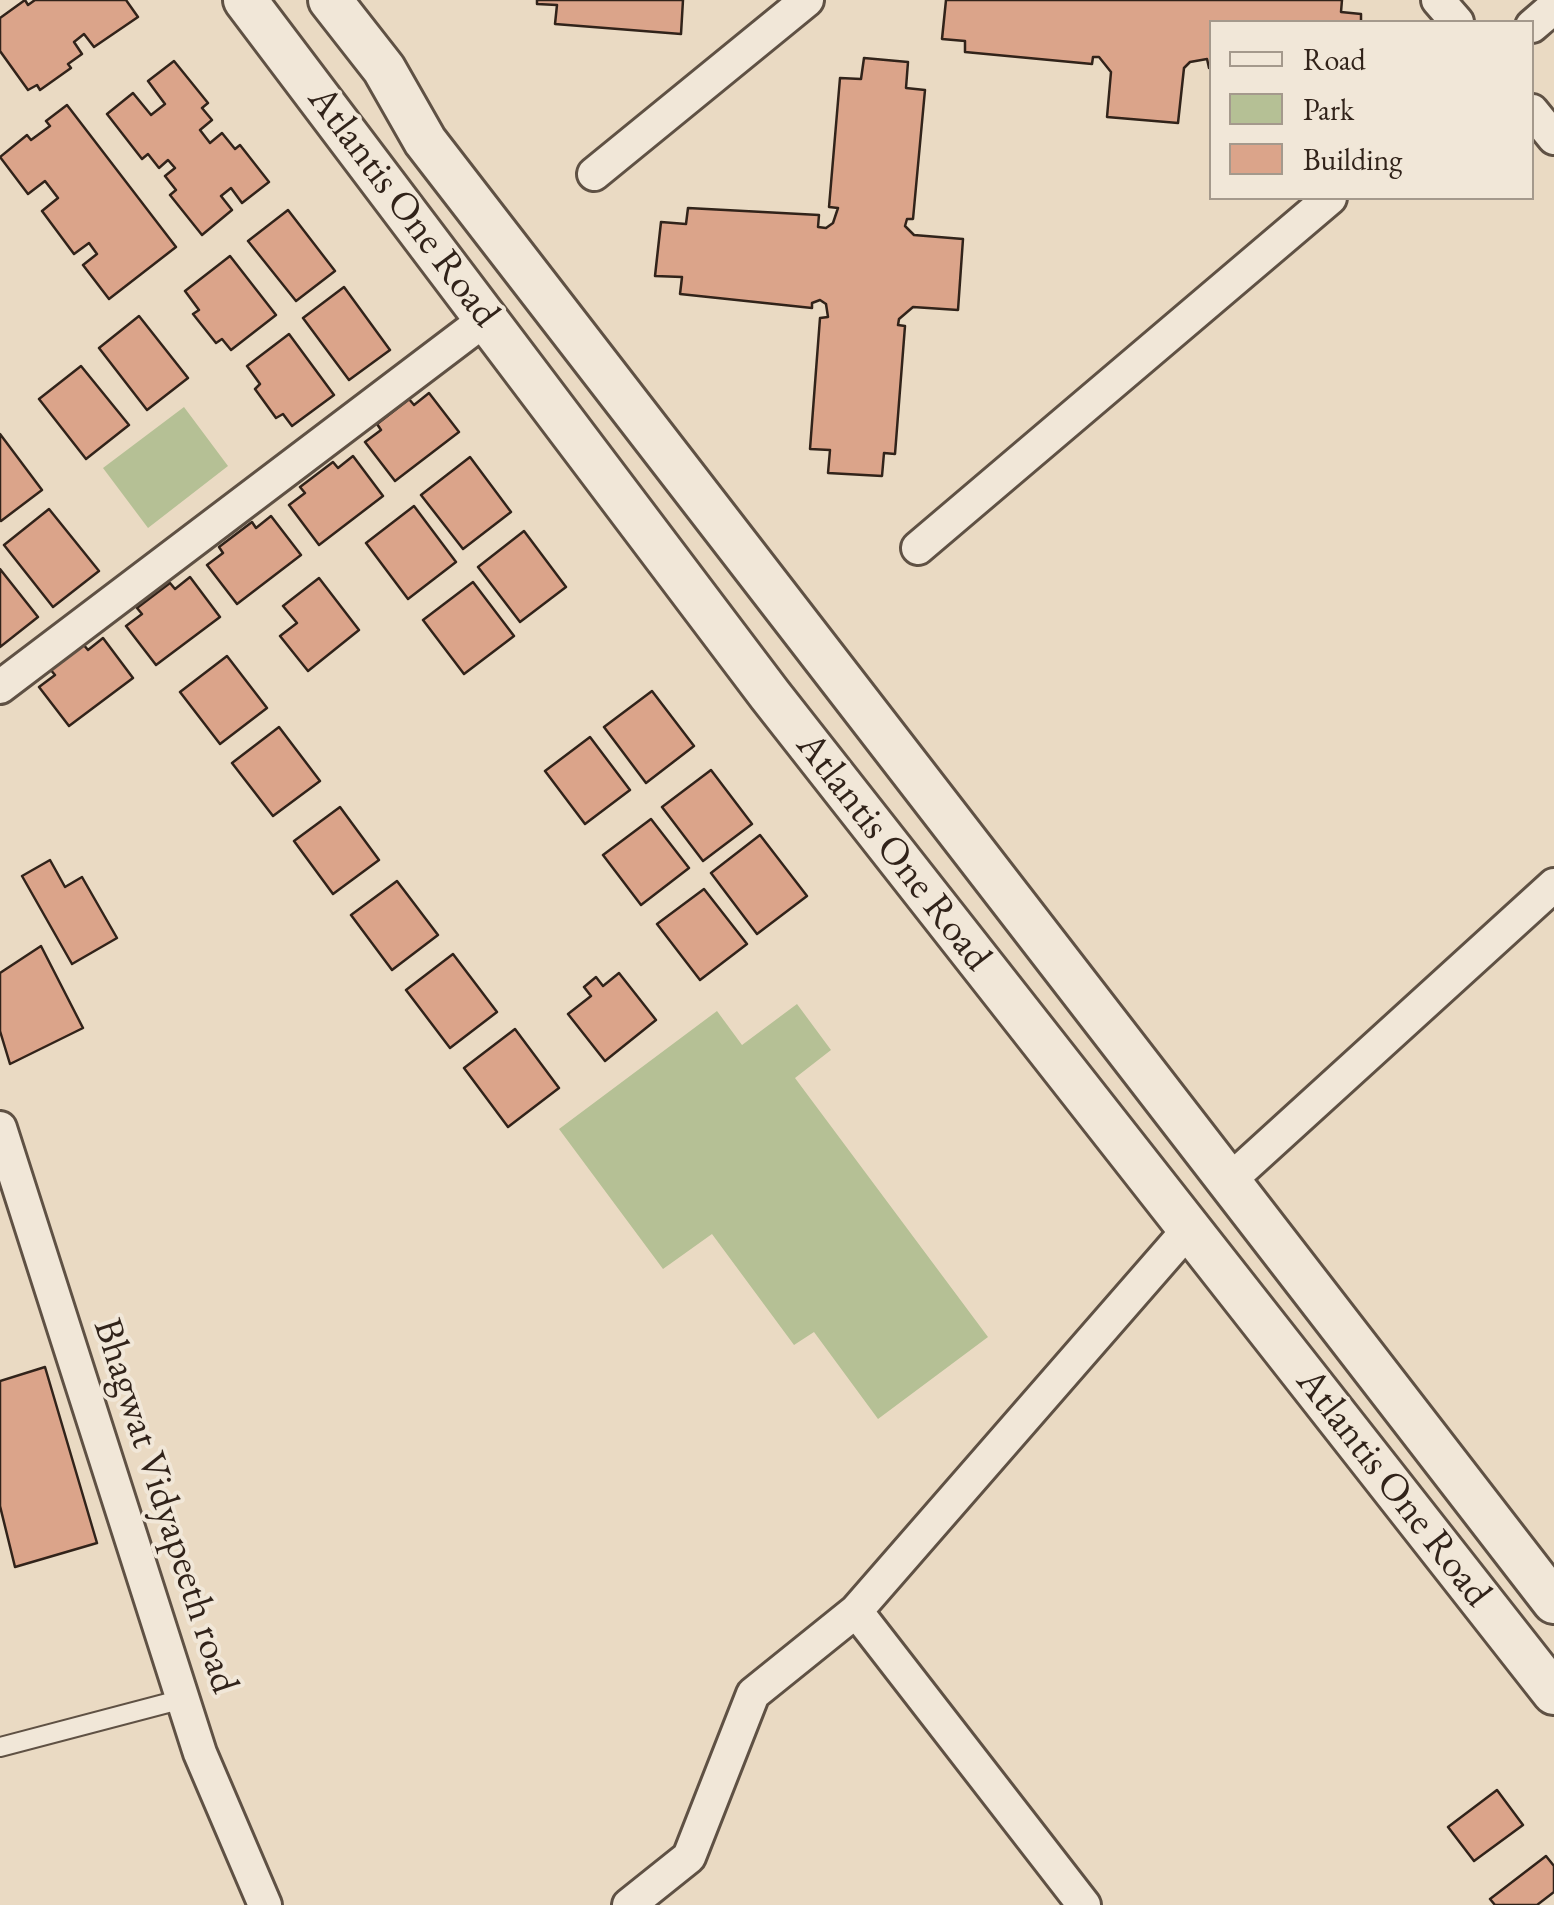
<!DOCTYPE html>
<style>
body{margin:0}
#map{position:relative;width:1554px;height:1905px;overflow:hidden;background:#eadac3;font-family:"EB Garamond",serif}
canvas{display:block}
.legend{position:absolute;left:1209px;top:20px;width:325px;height:180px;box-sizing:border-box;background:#f1e7d8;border:2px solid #a4998c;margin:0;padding:12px 18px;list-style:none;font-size:30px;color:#31231a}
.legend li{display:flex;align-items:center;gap:20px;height:50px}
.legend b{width:50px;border:2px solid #a4998c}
</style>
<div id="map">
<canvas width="1554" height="1905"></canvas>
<ul class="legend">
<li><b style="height:12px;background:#f1e7d8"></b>Road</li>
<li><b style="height:28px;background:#b5c095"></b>Park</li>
<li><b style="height:28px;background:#dba48a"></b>Building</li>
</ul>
</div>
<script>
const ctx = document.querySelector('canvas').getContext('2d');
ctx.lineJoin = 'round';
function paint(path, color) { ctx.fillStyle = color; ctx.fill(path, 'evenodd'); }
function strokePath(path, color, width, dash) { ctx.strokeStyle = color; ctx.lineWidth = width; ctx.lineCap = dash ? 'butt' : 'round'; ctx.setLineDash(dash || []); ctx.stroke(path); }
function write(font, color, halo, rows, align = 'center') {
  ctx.font = font + ' "EB Garamond",serif'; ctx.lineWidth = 8; ctx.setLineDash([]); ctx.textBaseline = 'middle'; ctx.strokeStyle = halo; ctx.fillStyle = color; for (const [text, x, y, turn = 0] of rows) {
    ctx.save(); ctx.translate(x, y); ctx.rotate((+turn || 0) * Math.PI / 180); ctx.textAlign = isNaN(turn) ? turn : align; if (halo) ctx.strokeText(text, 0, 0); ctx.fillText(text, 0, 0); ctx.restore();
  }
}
paint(new Path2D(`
 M 184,407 L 228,466 L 148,528 L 103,468 Z
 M 797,1004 L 831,1050 L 795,1078 L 988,1337 L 878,1419 L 814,1332 L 794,1345 L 712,1234 L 663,1269 L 559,1129 L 717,1011 L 742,1045 Z`), '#b5c095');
const building = new Path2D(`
 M 25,0 L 28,5 L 35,0 L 126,0 L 138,17 L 94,47 L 84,34 L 74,42 L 82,54 L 68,64 L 71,68 L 40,90 L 37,85 L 28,90 L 0,51 L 0,18 Z
 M 537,0 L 683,0 L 681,34 L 555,24 L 557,5 L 537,4 Z
 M 946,0 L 1342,0 L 1341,12 L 1361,14 L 1361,22 L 1212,22 L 1212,68 L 1209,68 L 1207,59 L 1190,62 L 1184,68 L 1178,123 L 1107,117 L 1111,72 L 1099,57 L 1093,57 L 1092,64 L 965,52 L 965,41 L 942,39 Z
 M 864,58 L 908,62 L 906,88 L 925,90 L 913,219 L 907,219 L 905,226 L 914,235 L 963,239 L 958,310 L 913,307 L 899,319 L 898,325 L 905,326 L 895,454 L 884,453 L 882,476 L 828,473 L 830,450 L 810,449 L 820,318 L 828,317 L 826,304 L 820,300 L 812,303 L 812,308 L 680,294 L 682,277 L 655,276 L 661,222 L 686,224 L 688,208 L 819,215 L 818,227 L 826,228 L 833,223 L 838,208 L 829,207 L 840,78 L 861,79 Z
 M 174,61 L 208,103 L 202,108 L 212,120 L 200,130 L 210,143 L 222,133 L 235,149 L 240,145 L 269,182 L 242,203 L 231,188 L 221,196 L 232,210 L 202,235 L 170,195 L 176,190 L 165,176 L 175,168 L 168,160 L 159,168 L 148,154 L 142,159 L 107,114 L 133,93 L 151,115 L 165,104 L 148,81 Z
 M 67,105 L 176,247 L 109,299 L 83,265 L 97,254 L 89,243 L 74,254 L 42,211 L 58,198 L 45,181 L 28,194 L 0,157 L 27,135 L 31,140 L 50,126 L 46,121 Z
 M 288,210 L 335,271 L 296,301 L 248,241 Z
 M 230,256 L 276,315 L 231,350 L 222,339 L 216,343 L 193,314 L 199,310 L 185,291 Z
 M 344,287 L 390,350 L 349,380 L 303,318 Z
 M 139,316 L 188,378 L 147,410 L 99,348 Z
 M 289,334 L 334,395 L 292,426 L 283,414 L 276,418 L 255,389 L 260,384 L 247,366 Z
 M 81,366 L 129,425 L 86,459 L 39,399 Z
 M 429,393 L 459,432 L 395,481 L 365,442 L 381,430 L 377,424 L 409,399 L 414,405 Z
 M 0,434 L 42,490 L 1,521 L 0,520 Z
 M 353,456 L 383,496 L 319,545 L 289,505 L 305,493 L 300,487 L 333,462 L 338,468 Z
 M 470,457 L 511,512 L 463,549 L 421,495 Z
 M 414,506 L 456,562 L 408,599 L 366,543 Z
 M 49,509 L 99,571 L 53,607 L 4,545 Z
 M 271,516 L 301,555 L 237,604 L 207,565 L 223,553 L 219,547 L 252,522 L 256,528 Z
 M 524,531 L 566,587 L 520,622 L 478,567 Z
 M 0,569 L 38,617 L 0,647 Z
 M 190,577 L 220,617 L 156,665 L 126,626 L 142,614 L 137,608 L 170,583 L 175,589 Z
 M 319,578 L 359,630 L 308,671 L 280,636 L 297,623 L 283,606 Z
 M 473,582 L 514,636 L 464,674 L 423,620 Z
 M 103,638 L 133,678 L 69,726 L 39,687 L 55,675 L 50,669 L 83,644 L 88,650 Z
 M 227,656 L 267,708 L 220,744 L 180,692 Z
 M 652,691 L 694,746 L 646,783 L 604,727 Z
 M 279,727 L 320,781 L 273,816 L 232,763 Z
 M 590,737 L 630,790 L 585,824 L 545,771 Z
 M 711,770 L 752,824 L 703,861 L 662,807 Z
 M 340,807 L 379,860 L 333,894 L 294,841 Z
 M 651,819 L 689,868 L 641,905 L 603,855 Z
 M 760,835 L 807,896 L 757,934 L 711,873 Z
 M 50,860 L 65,887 L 82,877 L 117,938 L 72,964 L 22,876 Z
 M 397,881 L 438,935 L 392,970 L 351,915 Z
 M 704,889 L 747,944 L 700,980 L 657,924 Z
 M 41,946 L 83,1028 L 10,1064 L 0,1031 L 0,973 Z
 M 453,954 L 497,1012 L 450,1048 L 406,990 Z
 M 619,973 L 656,1020 L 605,1061 L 568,1014 L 591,996 L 584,987 L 596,977 L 603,986 Z
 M 515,1029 L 559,1088 L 508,1127 L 464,1068 Z
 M 45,1367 L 97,1543 L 15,1567 L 0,1506 L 0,1381 Z
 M 1497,1790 L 1523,1825 L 1474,1861 L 1448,1827 Z
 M 1546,1856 L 1554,1866 L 1554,1892 L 1537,1905 L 1495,1905 L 1490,1899 Z`);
paint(building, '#dba48a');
strokePath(building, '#31231a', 2.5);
const service = new Path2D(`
 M 0,1747 L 183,1699`);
const minor = new Path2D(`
 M 1438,0 L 1457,22
 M 1532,26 L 1554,7
 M 1532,111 L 1554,138
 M 594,174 L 807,0
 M 918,548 L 1330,198
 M 0,687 L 487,318
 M 0,1128 L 200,1753 L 265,1905
 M 1229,1181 L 1554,885
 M 629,1905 L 689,1857 L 753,1694 L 856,1611
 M 1084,1905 L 856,1611 L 1189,1229`);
const tertiary = new Path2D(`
 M 245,0 L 770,695 L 1554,1693
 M 330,0 L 384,69 L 425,141 L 1554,1602`);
strokePath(service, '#5f5144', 22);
strokePath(minor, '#5f5144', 38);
strokePath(tertiary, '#5f5144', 48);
strokePath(service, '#f1e7d8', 18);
strokePath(minor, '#f1e7d8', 32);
strokePath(tertiary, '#f1e7d8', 42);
write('40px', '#31231a', '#f1e7d8', [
 ["Atlantis One Road",403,207,53],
 ["Atlantis One Road",893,852,52],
 ["Atlantis One Road",1393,1488,52],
 ["Bhagwat Vidyapeeth road",165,1506,72]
]);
</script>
